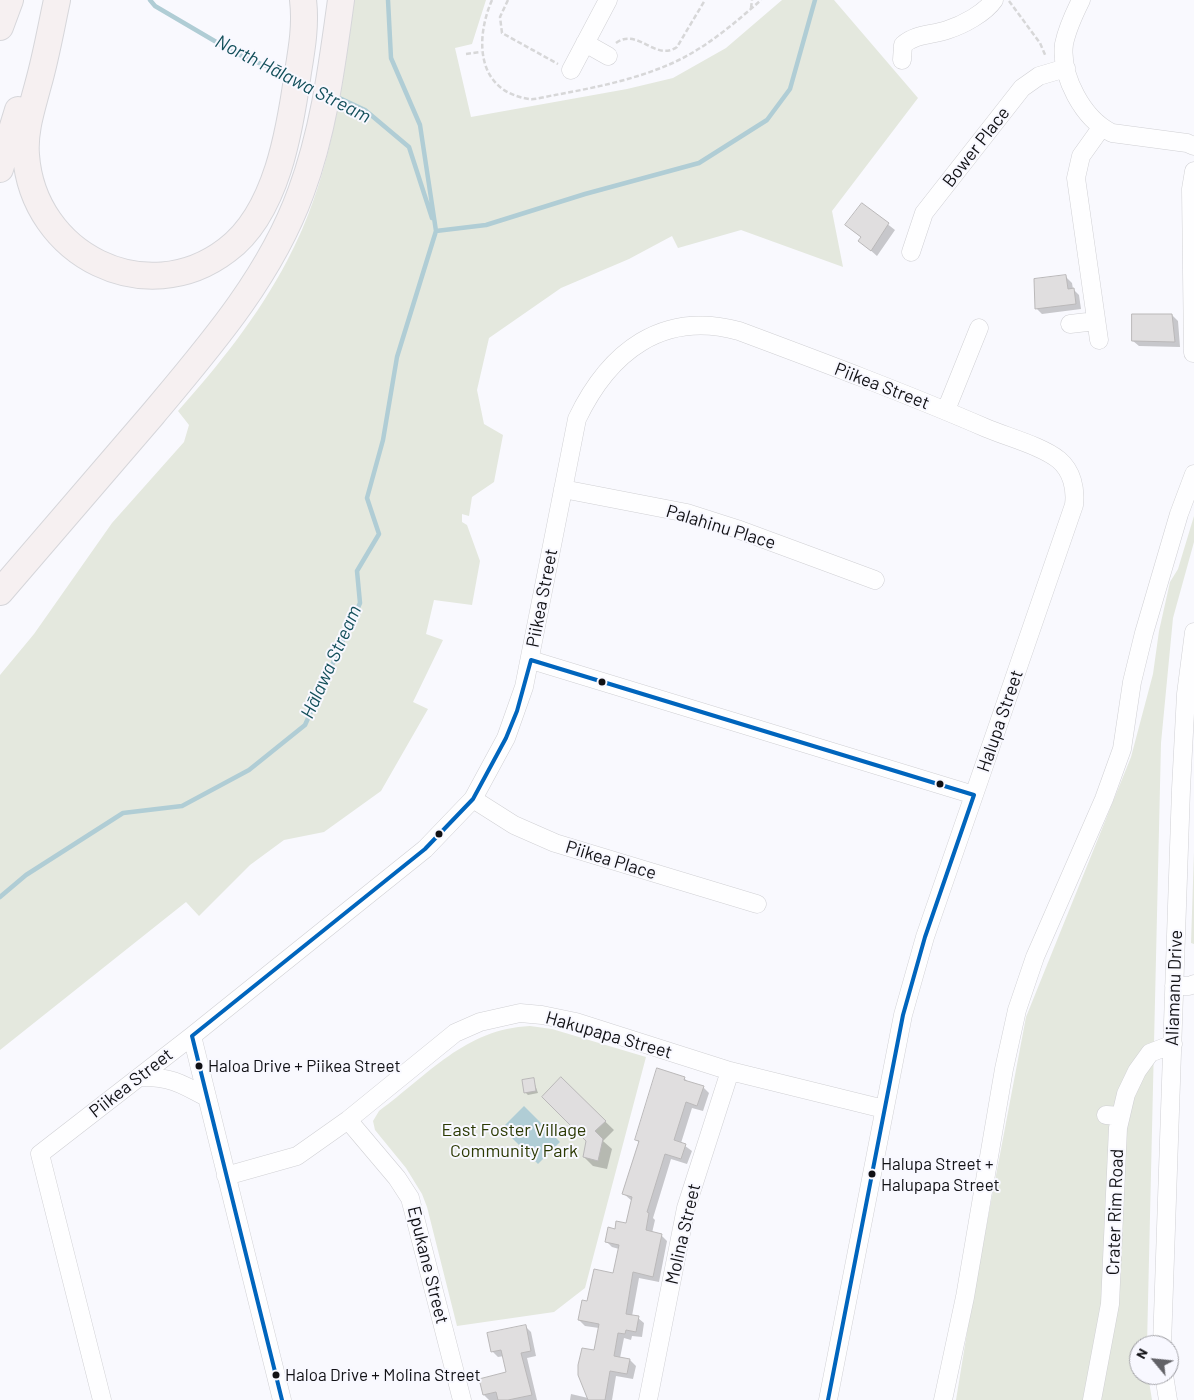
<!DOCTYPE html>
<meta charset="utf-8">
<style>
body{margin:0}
#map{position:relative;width:1194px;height:1400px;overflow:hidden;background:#f9f9fe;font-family:Barlow,sans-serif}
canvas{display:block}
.north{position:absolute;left:1129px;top:1335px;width:50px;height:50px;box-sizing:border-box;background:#f8f8ff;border:1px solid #9c9ca1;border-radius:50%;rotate:298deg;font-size:14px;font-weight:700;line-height:20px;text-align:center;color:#111115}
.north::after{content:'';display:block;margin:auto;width:18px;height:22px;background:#626267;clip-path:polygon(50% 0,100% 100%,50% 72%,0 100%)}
</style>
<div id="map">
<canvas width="1194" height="1400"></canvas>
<div class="north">N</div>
</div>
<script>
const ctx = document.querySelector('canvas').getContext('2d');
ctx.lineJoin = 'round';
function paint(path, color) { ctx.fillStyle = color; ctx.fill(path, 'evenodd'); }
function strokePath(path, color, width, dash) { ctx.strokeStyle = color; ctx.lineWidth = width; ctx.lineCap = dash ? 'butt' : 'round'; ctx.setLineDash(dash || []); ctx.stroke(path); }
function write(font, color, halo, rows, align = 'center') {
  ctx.font = font + ' Barlow,sans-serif'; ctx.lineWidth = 4; ctx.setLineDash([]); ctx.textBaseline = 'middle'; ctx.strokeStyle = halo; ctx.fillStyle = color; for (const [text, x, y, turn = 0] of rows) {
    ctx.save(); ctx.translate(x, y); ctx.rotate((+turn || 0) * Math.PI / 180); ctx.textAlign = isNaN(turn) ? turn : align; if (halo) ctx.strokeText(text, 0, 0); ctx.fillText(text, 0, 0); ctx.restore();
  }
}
paint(new Path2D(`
 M 354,0 L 486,0 L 472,44 L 455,48 L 471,117 L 627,89 L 673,78 L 726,48 L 782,0 L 834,0 L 918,98 L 832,211 L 843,267 L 741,230 L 678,248 L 672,236 L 629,259 L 561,288 L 489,338 L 477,390 L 484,424 L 503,435 L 494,482 L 472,497 L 469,516 L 462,514 L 462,522 L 467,525 L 480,561 L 472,605 L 434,600 L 426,634 L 443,640 L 413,702 L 428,709 L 381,791 L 324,832 L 284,840 L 250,865 L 199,916 L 186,902 L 0,1050 L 0,675 L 34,634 L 112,523 L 184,442 L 189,425 L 178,411 C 219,365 258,316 287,261 C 330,181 343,88 354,0 Z
 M 1194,516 L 1194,542 L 1173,618 L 1161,743 L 1147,1345 L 1139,1345 L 1139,1375 L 1148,1375 L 1152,1400 L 956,1400 L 972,1302 L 1026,1017 L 1131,757 L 1153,674 L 1159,631 L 1170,582 L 1178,569 Z
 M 1194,852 L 1194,944 L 1191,943 Z
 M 530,1026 L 552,1029 L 646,1057 L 585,1288 L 554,1312 L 457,1326 L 427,1207 L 422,1194 L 406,1168 L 375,1130 L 373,1121 L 379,1111 C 428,1075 465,1029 530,1026 Z`), '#e4e8de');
paint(new Path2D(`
 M 524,1106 L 560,1142 L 538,1164 L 502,1128 Z`), '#b0cdd5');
paint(new Path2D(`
 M 862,204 L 895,230 L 877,256 L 860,241 L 862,238 L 846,225 Z
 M 1066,277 L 1072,283 L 1073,289 L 1079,295 L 1081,309 L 1042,314 L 1036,308 Z
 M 1172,315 L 1178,321 L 1180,347 L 1139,346 L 1133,341 Z
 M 684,1078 L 688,1082 L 703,1087 L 709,1093 L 703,1111 L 692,1108 L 681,1143 L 692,1151 L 687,1164 L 671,1159 L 653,1218 L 655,1220 L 652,1233 L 661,1235 L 667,1241 L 659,1282 L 639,1278 L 632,1316 L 638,1318 L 644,1323 L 642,1337 L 632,1336 L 631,1340 L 624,1338 L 620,1358 L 630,1360 L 636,1366 L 633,1379 L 616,1376 L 612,1400 L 570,1400 L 571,1394 L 588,1398 L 599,1328 L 585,1326 L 579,1320 L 588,1303 L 614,1274 L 619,1249 L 612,1247 L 607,1242 L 616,1230 L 627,1224 L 632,1201 L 624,1194 L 640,1143 L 636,1140 Z
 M 533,1079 L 538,1093 L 528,1095 L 525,1092 Z
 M 561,1079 L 614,1130 L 603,1141 L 612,1149 L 607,1169 L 593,1166 L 584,1157 L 588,1141 Z
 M 525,1326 L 531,1332 L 536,1356 L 527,1358 L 537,1400 L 489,1400 L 484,1395 L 508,1373 L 504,1356 L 498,1357 L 492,1351 Z`), '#0003');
strokePath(new Path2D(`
 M 150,0 L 155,6 L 235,53 L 290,76
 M 335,96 L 365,110 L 409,147 L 432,218
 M 436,231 L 486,225 L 585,194 L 699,163 L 767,120 L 790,89 L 815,0
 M 0,897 L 26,875 L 123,813 L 182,806 L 249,770 L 305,725 L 360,603 L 357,571 L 379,534 L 367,498 L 383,440 L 397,357 L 436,231 L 420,125 L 391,58 L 388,0`), '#b0cdd5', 4.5);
const building = new Path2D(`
 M 862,203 L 889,223 L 871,251 L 858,241 L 861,237 L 845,225 Z
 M 1066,275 L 1068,289 L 1074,288 L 1076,304 L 1035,309 L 1034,279 Z
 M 1132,314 L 1172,314 L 1175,342 L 1132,341 Z
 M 657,1068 L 685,1077 L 684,1080 L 704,1086 L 697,1106 L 686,1102 L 674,1140 L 686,1144 L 681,1159 L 665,1154 L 647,1212 L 649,1213 L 646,1230 L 662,1234 L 653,1277 L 633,1272 L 626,1314 L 639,1316 L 636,1332 L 626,1330 L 625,1334 L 618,1333 L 614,1356 L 630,1359 L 627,1374 L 610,1371 L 605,1400 L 588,1400 L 578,1375 L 578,1365 L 582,1348 L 594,1350 L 599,1324 L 578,1320 L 582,1300 L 587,1301 L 594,1269 L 613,1273 L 619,1245 L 605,1242 L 608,1227 L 615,1229 L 616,1221 L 626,1223 L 632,1197 L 622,1194 L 639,1141 L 635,1140 Z
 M 561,1077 L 606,1121 L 595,1131 L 603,1139 L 598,1161 L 583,1157 L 586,1141 L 542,1097 Z
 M 534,1078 L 536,1091 L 524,1093 L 522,1080 Z
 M 526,1325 L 531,1351 L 521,1353 L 532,1395 L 508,1400 L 498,1400 L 496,1392 L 483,1395 L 479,1379 L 506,1372 L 501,1350 L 491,1352 L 487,1333 Z`);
paint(building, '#e0dedf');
strokePath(building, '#bab8b9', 1);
const minor = new Path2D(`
 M 1081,0 C 1074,14 1067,29 1064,44 C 1060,76 1083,119 1112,133 L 1187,143 L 1194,146
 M 585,43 L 608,56
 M 902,60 L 903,45 C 915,34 932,35 947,30 C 963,25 985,13 994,0
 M 571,70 L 608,0
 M 911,252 L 924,213 L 1022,88 L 1039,76 L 1066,68
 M 1070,324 L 1096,321
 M 1099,340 L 1076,178 L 1081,156 L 1101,128
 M 1193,353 L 1191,189 L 1194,171
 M 946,410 L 979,328
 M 563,489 L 687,513 L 737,529 L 875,580
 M 531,660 L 974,795
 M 473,799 L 514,825 L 555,843 L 757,904
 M 1174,986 L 1189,986 L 1194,984
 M 192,1036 L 282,1400
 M 139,1077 C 168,1076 181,1083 206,1097
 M 1106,1115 L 1121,1116
 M 348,1120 L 397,1178 L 410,1198 L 462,1400
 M 226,1176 L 297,1156 L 348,1120 L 455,1033 L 480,1022 L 520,1013 L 542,1015 L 576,1022 L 730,1071 L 884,1109
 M 1162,1345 L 1181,789 L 1186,694 L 1194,632
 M 1164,1375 L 1168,1400
 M 102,1400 L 40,1154 L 192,1036 L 425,849 L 473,799 L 506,738 L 524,687 L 577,419 C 609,352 662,310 739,331 C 822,362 905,393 986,428 C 1007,437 1042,446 1059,460 C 1072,471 1076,489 1074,505 L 925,937 L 903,1015 L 828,1400
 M 648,1400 L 686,1208 L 730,1071
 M 943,1400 L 965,1297 L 1004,1069 L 1017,1010 L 1035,957 L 1104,799 L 1122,749 L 1132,682 L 1144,633 L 1179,514 L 1194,474
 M 1092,1400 L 1110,1304 L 1118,1128 L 1126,1094 L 1137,1071 L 1150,1053 L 1173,1044`);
const highway = new Path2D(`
 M 57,0 C 51,28 46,57 38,85 C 32,108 24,131 26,155 C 33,255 146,312 227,250 C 277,213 290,129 298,72 C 302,48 306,24 303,0
 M 0,27 L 10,0
 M 0,169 L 18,110
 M 0,592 C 51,533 102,474 153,414 C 210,346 270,277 301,192 C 324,130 332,65 341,0`);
strokePath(minor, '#d0d0d4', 19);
strokePath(highway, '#d6d6da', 28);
strokePath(new Path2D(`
 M 492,0 C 475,39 476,91 529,99 C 536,100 547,96 555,95 C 593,88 633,80 668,65 C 702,51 734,24 761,0
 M 508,0 L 500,17 L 502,33 L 558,64
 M 1009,1 L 1040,43 L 1046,57
 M 751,8 L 752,0
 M 616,43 C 638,27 655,62 677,47 L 705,0
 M 466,54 L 481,52`), '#d7d7d8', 2.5, [5, 2.5]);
strokePath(minor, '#fefeff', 18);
strokePath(highway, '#f6f0f1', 26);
strokePath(new Path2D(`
 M 282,1400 L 192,1036 L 425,849 L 473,799 L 506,738 L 517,711 L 531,660 L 974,795 L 925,937 L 903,1015 L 828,1400`), '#0065bd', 4);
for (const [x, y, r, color] of [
 [602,682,4.5,"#111115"],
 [940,784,4.5,"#111115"],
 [439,834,4.5,"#111115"],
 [199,1066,4.5,"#111115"],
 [872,1174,4.5,"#111115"],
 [276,1375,4.5,"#111115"]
]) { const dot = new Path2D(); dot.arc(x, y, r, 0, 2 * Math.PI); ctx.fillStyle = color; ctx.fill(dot); strokePath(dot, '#f8f8ff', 2); }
write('17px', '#111115', '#f8f8ff', [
 ["Haloa Drive + Piikea Street",208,1066],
 ["Halupa Street +",881,1164],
 ["Halupapa Street",881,1185],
 ["Haloa Drive + Molina Street",285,1375]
], 'left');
write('18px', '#111115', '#f8f8ff', [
 ["Bower Place",976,147,-52],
 ["Piikea Street",882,386,21],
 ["Palahinu Place",721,527,17],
 ["Piikea Street",542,598,-79],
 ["Halupa Street",1000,721,-71],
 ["Piikea Place",611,860,17],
 ["Aliamanu Drive",1174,988,-88],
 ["Hakupapa Street",609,1035,16],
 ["Piikea Street",131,1083,-38],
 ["Crater Rim Road",1115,1212,-88],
 ["Molina Street",683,1234,-77],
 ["Epukane Street",428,1265,76]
]);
write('18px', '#2c3a04', '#f8f8ff', [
 ["East Foster Village",514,1130],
 ["Community Park",514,1151]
]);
write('italic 19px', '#14505b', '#f8f8ff', [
 ["North Hālawa Stream",293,79,27],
 ["Hālawa Stream",331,662,-66]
]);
</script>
